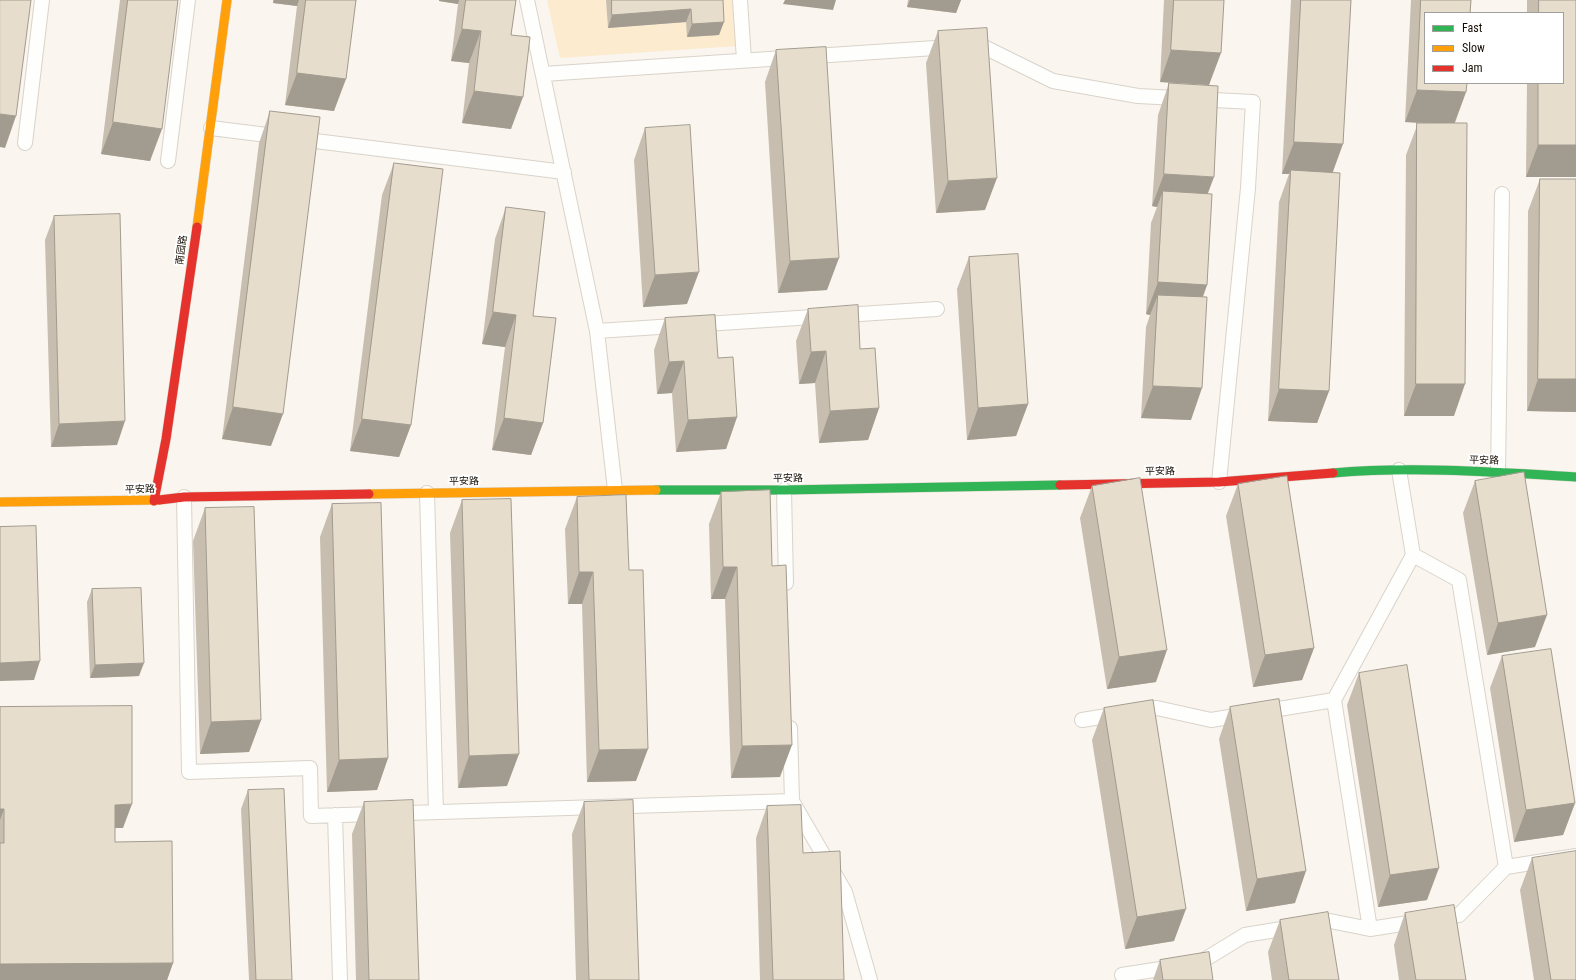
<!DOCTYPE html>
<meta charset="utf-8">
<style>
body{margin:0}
#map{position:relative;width:1576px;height:980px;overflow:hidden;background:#faf5ee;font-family:"Roboto Condensed",sans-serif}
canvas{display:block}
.legend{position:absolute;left:1424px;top:12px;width:140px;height:72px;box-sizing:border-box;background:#fff;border:1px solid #a19f9b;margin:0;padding:5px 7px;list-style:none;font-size:12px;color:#150e04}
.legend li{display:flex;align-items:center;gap:8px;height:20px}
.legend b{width:20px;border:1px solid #a19f9b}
</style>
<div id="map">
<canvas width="1576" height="980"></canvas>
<ul class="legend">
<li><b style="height:5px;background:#30b455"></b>Fast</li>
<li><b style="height:5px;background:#ff9f0a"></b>Slow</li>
<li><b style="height:5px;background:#e5322d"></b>Jam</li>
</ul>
</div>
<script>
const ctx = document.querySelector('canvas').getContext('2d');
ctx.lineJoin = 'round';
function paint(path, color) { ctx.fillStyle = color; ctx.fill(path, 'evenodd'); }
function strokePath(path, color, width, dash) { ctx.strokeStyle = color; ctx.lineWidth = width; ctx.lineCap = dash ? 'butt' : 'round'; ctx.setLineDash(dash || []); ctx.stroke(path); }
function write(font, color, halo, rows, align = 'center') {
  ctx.font = font + ' "Roboto Condensed","Noto Sans SC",sans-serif'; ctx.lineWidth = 4; ctx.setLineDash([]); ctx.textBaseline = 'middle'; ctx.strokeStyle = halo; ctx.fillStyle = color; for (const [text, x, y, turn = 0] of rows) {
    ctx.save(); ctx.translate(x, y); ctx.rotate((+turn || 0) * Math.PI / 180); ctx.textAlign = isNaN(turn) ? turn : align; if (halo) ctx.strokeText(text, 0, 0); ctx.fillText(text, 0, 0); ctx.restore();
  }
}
paint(new Path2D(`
 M 547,0 L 606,0 L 608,28 L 686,22 L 717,0 L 734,0 L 737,46 L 560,58 Z`), '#fcebce');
const lane = new Path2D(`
 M 527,0 L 597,331 L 615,490
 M 740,0 L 744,60
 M 970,45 L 980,45 L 1053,81 L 1138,96 L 1253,102 L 1248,188 L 1219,482
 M 543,74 L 950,47
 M 211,128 L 564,172
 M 25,143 L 42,0
 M 168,161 L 188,0
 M 597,331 L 937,309
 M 1498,472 L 1502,194
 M 784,490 L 786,583
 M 427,493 L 436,812
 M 184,497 L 189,772 L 310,768 L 311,816 L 792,801
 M 1413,555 L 1459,580 L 1506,867
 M 1334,700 L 1370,929
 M 1082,720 L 1157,708 L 1211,720 L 1334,700 L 1413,555 L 1399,470
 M 790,728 L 792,801 L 845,892 L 870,980
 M 335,815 L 340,980
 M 1122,975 L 1199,963 L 1245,935 L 1330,921 L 1370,929 L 1459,915 L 1506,867 L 1576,856`);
const fast = new Path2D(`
 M 1333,473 C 1413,466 1495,472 1576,477
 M 656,490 L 784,490 L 1060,485`);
const slow = new Path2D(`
 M 197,227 L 227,0
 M 369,494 L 656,490
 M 0,502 L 159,500`);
const jam = new Path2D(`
 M 1060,485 L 1219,482 L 1333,473
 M 159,500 L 184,497 L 369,494
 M 154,501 L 166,439 L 197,227`);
strokePath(lane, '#d9d3ca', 16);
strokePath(fast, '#d9d3ca', 10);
strokePath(slow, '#d9d3ca', 10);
strokePath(jam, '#d9d3ca', 10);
strokePath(lane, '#fefefc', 14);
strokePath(fast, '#30b455', 9);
strokePath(slow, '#ff9f0a', 9);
strokePath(jam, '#e5322d', 9);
paint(new Path2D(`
 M 120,0 L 178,0 L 150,161 L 101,154 Z
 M 273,0 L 356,0 L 334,111 L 285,105 L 297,6 L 273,3 Z
 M 439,0 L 516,0 L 511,35 L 511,129 L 462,123 L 469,63 L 451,61 L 458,4 L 439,1 Z
 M 606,0 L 723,0 L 719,35 L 687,37 L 686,22 L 608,28 Z
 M 908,0 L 961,0 L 956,13 L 907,7 Z
 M 1164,0 L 1224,0 L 1209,85 L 1160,82 Z
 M 1291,0 L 1351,0 L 1333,172 L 1329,391 L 1317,423 L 1268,421 L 1279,202 L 1289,174 L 1282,174 Z
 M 1411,0 L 1471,0 L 1466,92 L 1455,123 L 1454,416 L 1404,416 L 1406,155 L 1418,123 L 1405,122 Z
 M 1527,0 L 1576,0 L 1576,177 L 1526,177 L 1527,83 L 1563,83 L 1563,13 L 1527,13 Z
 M 938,31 L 985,210 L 936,213 L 926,63 Z
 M 776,50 L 827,290 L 778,293 L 765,82 Z
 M 1169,83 L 1207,194 L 1207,285 L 1203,297 L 1191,420 L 1141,418 L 1146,327 L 1150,315 L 1146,314 L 1151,223 L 1157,207 L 1152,206 L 1158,115 Z
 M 270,111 L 271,446 L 222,439 L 259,143 Z
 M 645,128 L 687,304 L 643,307 L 634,160 Z
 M 394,163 L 411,425 L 399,457 L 350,451 L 382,195 Z
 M 1540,179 L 1576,179 L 1576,412 L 1527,411 L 1528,211 Z
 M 506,207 L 533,316 L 543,423 L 531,455 L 492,450 L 505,347 L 482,344 L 495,239 Z
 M 54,216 L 117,445 L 51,447 L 45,240 Z
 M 969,257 L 1028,404 L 1016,436 L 967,440 L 957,289 Z
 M 808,309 L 860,349 L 879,408 L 868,440 L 819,443 L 815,383 L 799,384 L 796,341 Z
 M 665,318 L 718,358 L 737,417 L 726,449 L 676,452 L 672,393 L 657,394 L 654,350 Z
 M 1475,481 L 1535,647 L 1487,655 L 1463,513 Z
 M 1238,484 L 1314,648 L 1302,680 L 1253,687 L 1226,516 Z
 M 1092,486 L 1156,682 L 1107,689 L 1080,518 Z
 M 721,492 L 772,566 L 780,777 L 731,778 L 725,599 L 711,599 L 709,524 Z
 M 577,497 L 629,570 L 636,781 L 587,782 L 582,604 L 568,604 L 565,529 Z
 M 462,500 L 507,786 L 458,788 L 450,533 Z
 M 332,504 L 388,758 L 377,790 L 327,792 L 320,537 Z
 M 205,508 L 261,720 L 249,752 L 200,754 L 193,541 Z
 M 92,589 L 139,676 L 90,678 L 87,602 Z
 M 1502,656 L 1575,803 L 1563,835 L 1514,842 L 1490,688 Z
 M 1359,673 L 1427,900 L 1378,907 L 1347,705 Z
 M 0,707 L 123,828 L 115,828 L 115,842 L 173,963 L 167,980 L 0,980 Z
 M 1230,707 L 1295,903 L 1246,911 L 1219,739 Z
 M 1104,708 L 1174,941 L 1125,949 L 1092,740 Z
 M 248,790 L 292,980 L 249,980 L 241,809 Z
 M 364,802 L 419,980 L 356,980 L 352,834 Z
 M 584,802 L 639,980 L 576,980 L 572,834 Z
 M 767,806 L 803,853 L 844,980 L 760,980 L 756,838 Z
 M 1532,858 L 1576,980 L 1534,980 L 1520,890 Z
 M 1405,913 L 1466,980 L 1399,980 L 1394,945 Z
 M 1280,920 L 1339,980 L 1272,980 L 1268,952 Z
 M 1160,960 L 1213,980 L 1153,980 Z`), '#c7beaf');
paint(new Path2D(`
 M 274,0 L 299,0 L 297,6 L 273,3 Z
 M 439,0 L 459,0 L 458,4 L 439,1 Z
 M 785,0 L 836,0 L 833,10 L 783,4 Z
 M 910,0 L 961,0 L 956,13 L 907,7 Z
 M 691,9 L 686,22 L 608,28 L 612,15 Z
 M 724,22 L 719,35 L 687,37 L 692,24 Z
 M 462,29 L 481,31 L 469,63 L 451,61 Z
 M 1171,50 L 1221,53 L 1209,85 L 1160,82 Z
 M 297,73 L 346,79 L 334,111 L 285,105 Z
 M 1417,90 L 1466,92 L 1454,124 L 1405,122 Z
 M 474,91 L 523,97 L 511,129 L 462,123 Z
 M 0,114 L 16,116 L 5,148 L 0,147 Z
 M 113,122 L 162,129 L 150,161 L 101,154 Z
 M 1294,142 L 1343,144 L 1331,177 L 1291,170 L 1289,174 L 1282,174 Z
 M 1538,145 L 1576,145 L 1576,177 L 1526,177 Z
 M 1164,174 L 1214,177 L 1202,209 L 1163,191 L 1157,207 L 1152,206 Z
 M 997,178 L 985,210 L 936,213 L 948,181 Z
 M 839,258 L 827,290 L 778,293 L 790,261 Z
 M 699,272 L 687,304 L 643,307 L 655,275 Z
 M 1158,282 L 1207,285 L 1195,317 L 1158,295 L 1150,315 L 1146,314 Z
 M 493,312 L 516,315 L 505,347 L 482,344 Z
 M 826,351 L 815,383 L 799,384 L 811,352 Z
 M 684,361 L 672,393 L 657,394 L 669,362 Z
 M 1538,379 L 1576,379 L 1576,412 L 1527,411 Z
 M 1416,384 L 1465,384 L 1454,416 L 1404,416 Z
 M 1153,386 L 1202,388 L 1191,420 L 1141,418 Z
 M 1279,389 L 1329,391 L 1317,423 L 1268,421 Z
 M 1028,404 L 1016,436 L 967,440 L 978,408 Z
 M 233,407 L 283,414 L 271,446 L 222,439 Z
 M 879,408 L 868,440 L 819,443 L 830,411 Z
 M 737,417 L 726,449 L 676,452 L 688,420 Z
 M 504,418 L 543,423 L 531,455 L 492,450 Z
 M 362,419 L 411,425 L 399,457 L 350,451 Z
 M 125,421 L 117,445 L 51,447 L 59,424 Z
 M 723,567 L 737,567 L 725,599 L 711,599 Z
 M 579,572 L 593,572 L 582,604 L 568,604 Z
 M 1547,615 L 1535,647 L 1487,655 L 1498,623 Z
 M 1314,648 L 1302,680 L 1253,687 L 1265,655 Z
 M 1167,650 L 1156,682 L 1107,689 L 1119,657 Z
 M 40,661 L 34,680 L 0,681 L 0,663 Z
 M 144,663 L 139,676 L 90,678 L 95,665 Z
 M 261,720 L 249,752 L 200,754 L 211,722 Z
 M 792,745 L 780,777 L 731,778 L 742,746 Z
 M 648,749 L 636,781 L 587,782 L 599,750 Z
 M 519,754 L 507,786 L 458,788 L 469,756 Z
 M 388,758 L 377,790 L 327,792 L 339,760 Z
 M 1575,803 L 1563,835 L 1514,842 L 1526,810 Z
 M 132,804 L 123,828 L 106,828 L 115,805 Z
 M 0,809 L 4,809 L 0,820 Z
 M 1439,868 L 1427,900 L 1378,907 L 1390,875 Z
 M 1306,871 L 1295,903 L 1246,911 L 1257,879 Z
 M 1186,909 L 1174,941 L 1125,949 L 1137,917 Z
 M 173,963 L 167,980 L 0,980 L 0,964 Z`), '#a29b8f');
const building = new Path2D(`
 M 0,0 L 31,0 L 16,116 L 0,114 Z
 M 128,0 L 178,0 L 162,129 L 113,122 Z
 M 306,0 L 356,0 L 346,79 L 297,73 Z
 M 466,0 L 516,0 L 511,35 L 530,37 L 523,97 L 474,91 L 481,31 L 462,29 Z
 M 612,0 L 723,0 L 724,22 L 692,24 L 691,9 L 612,15 Z
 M 1174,0 L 1224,0 L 1221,53 L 1171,50 Z
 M 1301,0 L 1351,0 L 1343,144 L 1294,142 Z
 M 1421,0 L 1471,0 L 1470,13 L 1425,13 L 1425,83 L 1467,83 L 1466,92 L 1417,90 Z
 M 1539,0 L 1576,0 L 1576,145 L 1538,145 L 1538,83 L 1563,83 L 1563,13 L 1539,13 Z
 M 987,28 L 997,178 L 948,181 L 938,31 Z
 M 826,47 L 839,258 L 790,261 L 776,50 Z
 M 1169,83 L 1218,86 L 1214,177 L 1164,174 Z
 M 270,111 L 320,117 L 283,414 L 233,407 Z
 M 1417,123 L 1467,123 L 1465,384 L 1416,384 Z
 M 690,125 L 699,272 L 655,275 L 645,128 Z
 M 394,163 L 443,169 L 411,425 L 362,419 Z
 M 1291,170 L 1340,173 L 1329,391 L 1279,389 Z
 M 1540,179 L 1576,179 L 1576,379 L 1538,379 Z
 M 1163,191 L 1212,194 L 1207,285 L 1158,282 Z
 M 506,207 L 545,212 L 533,316 L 556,318 L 543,423 L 504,418 L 516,315 L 493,312 Z
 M 120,214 L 125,421 L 59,424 L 54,216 Z
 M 1018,254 L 1028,404 L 978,408 L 969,257 Z
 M 1158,295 L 1207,297 L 1202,388 L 1153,386 Z
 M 858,305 L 860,349 L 875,348 L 879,408 L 830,411 L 826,351 L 811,352 L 808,309 Z
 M 715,315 L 718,358 L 733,357 L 737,417 L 688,420 L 684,361 L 669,362 L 665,318 Z
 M 1524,472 L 1547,615 L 1498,623 L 1475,481 Z
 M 1287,476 L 1314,648 L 1265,655 L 1238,484 Z
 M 1140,478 L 1167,650 L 1119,657 L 1092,486 Z
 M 770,490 L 772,566 L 786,565 L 792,745 L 742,746 L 737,567 L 723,567 L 721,492 Z
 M 626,495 L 629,570 L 643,570 L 648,749 L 599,750 L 593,572 L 579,572 L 577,497 Z
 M 511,499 L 519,754 L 469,756 L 462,500 Z
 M 381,503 L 388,758 L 339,760 L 332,504 Z
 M 254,507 L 261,720 L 211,722 L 205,508 Z
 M 36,526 L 40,661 L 0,663 L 0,527 Z
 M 141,588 L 144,663 L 95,665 L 92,589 Z
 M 1551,649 L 1575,803 L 1526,810 L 1502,656 Z
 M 1407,665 L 1439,868 L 1390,875 L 1359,673 Z
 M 1279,699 L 1306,871 L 1257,879 L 1230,707 Z
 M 1153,700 L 1186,909 L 1137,917 L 1104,708 Z
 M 132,706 L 132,804 L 115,805 L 115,842 L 172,841 L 173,963 L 0,964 L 0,843 L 4,843 L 4,809 L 0,809 L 0,707 Z
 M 284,789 L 292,980 L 256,980 L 248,790 Z
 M 413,800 L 419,980 L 369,980 L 364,802 Z
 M 633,800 L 639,980 L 589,980 L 584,802 Z
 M 801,805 L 803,853 L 840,851 L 844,980 L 773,980 L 767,806 Z
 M 1576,851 L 1576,980 L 1551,980 L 1532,858 Z
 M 1454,905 L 1466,980 L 1416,980 L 1405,913 Z
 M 1328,912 L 1339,980 L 1289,980 L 1280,920 Z
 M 1209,952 L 1213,980 L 1163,980 L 1160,960 Z`);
paint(building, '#e7ddcc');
strokePath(building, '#a29b8f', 1);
write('10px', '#150e04', '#fff', [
 ["南园路",182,250,-82],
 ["平安路",1484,461,1],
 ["平安路",1160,472,-1],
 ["平安路",788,479,-1],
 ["平安路",464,482,-1],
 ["平安路",140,490,-2]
]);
</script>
